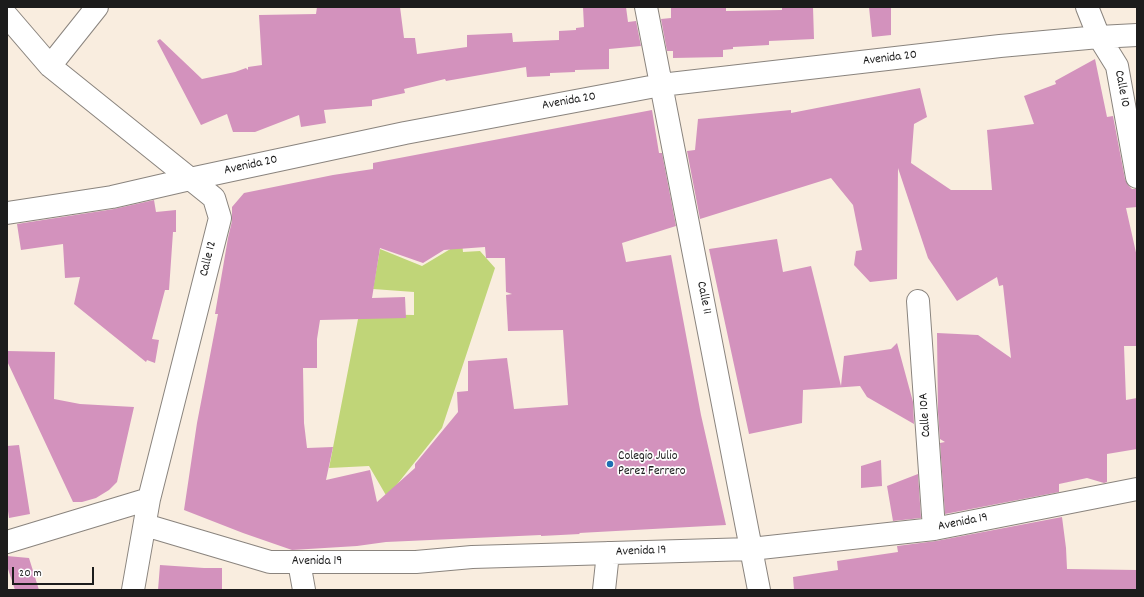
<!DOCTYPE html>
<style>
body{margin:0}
#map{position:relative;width:1144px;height:597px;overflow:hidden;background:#f9eddf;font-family:Dekko,sans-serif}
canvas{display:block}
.frame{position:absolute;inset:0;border:8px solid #1c1c1c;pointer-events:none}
.scale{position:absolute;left:12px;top:567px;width:82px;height:18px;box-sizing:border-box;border:2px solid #1c1c1c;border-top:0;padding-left:5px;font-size:12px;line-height:14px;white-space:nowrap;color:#1c1c1c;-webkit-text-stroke:3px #fff;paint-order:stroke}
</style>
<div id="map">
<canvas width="1144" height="597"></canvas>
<div class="frame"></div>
<div class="scale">20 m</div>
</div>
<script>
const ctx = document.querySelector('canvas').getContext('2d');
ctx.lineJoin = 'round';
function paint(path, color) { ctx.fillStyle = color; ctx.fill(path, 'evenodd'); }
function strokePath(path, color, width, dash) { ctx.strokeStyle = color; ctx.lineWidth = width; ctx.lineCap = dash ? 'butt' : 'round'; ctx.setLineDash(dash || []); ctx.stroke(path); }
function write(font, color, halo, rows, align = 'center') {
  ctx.font = font + ' Dekko,sans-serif'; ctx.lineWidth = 3.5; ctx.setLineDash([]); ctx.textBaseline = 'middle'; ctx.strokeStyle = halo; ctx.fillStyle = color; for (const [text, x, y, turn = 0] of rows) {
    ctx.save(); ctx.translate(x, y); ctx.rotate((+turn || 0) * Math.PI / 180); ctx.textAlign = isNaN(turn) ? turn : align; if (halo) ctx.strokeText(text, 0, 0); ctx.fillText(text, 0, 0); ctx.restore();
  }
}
paint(new Path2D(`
 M 462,242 L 463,252 L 480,251 L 495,268 L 442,428 L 387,497 L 369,466 L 329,468 L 359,314 L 414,315 L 414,292 L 373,289 L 380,249 L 422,266 Z`), '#c0d578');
paint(new Path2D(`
 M 317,7 L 400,7 L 404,38 L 415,38 L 417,54 L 467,47 L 467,35 L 512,33 L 513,42 L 559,40 L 559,31 L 576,30 L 576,28 L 584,27 L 583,7 L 626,7 L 628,22 L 636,21 L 641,46 L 609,49 L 609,69 L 575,70 L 575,72 L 550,73 L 550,76 L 527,77 L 526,67 L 446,81 L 445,79 L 404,89 L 405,93 L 372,100 L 372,106 L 324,110 L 326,123 L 301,127 L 299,115 L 255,132 L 233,132 L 227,114 L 201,125 L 157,41 L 160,39 L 202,79 L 235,72 L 246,68 L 248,70 L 248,67 L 262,65 L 259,15 L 316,14 Z
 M 671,7 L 726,7 L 726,11 L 782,10 L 782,7 L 813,7 L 814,39 L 769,41 L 769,45 L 733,47 L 733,49 L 723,50 L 723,57 L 673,58 L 673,51 L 667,51 L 661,19 L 671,18 Z
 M 869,7 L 891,7 L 891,35 L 872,37 Z
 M 1095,59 L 1107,117 L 1113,116 L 1125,179 L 1128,185 L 1132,189 L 1137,189 L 1137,207 L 1126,208 L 1137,257 L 1137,346 L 1124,346 L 1126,400 L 1137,398 L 1137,449 L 1107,454 L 1107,482 L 1104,483 L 1087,478 L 1059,484 L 1059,492 L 945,514 L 940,443 L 945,442 L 940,439 L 938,412 L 937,333 L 978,335 L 1011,358 L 1003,285 L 999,286 L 997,277 L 957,301 L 928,258 L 898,168 L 897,279 L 870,282 L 854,265 L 856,251 L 862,250 L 853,205 L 831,178 L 700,219 L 687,151 L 695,150 L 698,119 L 791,110 L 791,113 L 920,88 L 927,117 L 914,124 L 911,163 L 951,190 L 992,190 L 987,130 L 1034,124 L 1024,96 L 1056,84 L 1055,81 Z
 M 652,110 L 659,153 L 662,153 L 676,226 L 622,243 L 626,262 L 671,255 L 701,415 L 726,525 L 579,533 L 580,534 L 541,536 L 541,535 L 386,542 L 357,546 L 292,550 L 243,533 L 184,510 L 197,423 L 218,314 L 215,314 L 228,238 L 232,221 L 232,207 L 244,193 L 333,175 L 373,169 L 373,163 ZM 485,247 L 486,258 L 505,258 L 506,292 L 512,294 L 506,295 L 508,331 L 563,330 L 568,405 L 514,409 L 507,358 L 468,361 L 468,391 L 457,392 L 458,412 L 415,464 L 415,468 L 377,502 L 370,470 L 326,480 L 333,447 L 307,448 L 304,423 L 303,368 L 317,368 L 317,339 L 320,320 L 406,318 L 405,297 L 372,298 L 380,248 L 423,263 L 444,250 Z
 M 154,200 L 156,212 L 176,210 L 176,232 L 173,232 L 169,290 L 165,290 L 152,339 L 159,340 L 155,363 L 147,360 L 146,362 L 74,304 L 80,277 L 65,278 L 63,244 L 21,250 L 17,224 L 114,209 Z
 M 777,239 L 783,272 L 811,266 L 841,386 L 844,356 L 891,349 L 897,343 L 913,402 L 914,424 L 867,397 L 860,386 L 803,390 L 802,423 L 749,434 L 709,249 Z
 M 7,351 L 55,352 L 54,399 L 80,404 L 134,407 L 117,482 L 109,490 L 96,498 L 82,502 L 73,502 L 7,361 Z
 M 19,445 L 30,514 L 9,518 L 7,504 L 7,446 Z
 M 881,460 L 882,486 L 861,488 L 861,466 Z
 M 918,474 L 921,518 L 893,521 L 887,486 Z
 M 1062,517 L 1066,548 L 1067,569 L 1137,570 L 1137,590 L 794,590 L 793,577 L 838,570 L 837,561 L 898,552 L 897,546 L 936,541 Z
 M 7,556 L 29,558 L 39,590 L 15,590 L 7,566 Z
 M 160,565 L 204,568 L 222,568 L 222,590 L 158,590 Z`), '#d392bd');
const street = new Path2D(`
 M 646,7 L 759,590
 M 1087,7 L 1099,37 L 1117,66 L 1137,177
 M 7,16 L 50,66 L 214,198 L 220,218 L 149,499 L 133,590
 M 50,66 L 97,7
 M 7,213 L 112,197 L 190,179 L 405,133 L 661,85 L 1000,46 L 1099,37 L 1137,35
 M 918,301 L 934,529
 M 145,525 L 270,562 L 416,562 L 472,557 L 751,549 L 934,529 L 1137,489
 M 7,542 L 149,499
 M 299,562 L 304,590
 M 604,590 L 608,553`);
strokePath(street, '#8a847e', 24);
strokePath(street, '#fff', 22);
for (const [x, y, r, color] of [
 [610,464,4,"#1f6fb2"]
]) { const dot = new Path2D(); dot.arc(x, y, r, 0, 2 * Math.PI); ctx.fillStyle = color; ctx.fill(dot); strokePath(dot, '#fff', 1.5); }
write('13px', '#1c1c1c', '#fff', [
 ["Avenida 20",890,59,-7],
 ["Calle 10",1121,89,79],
 ["Avenida 20",569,102,-10],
 ["Avenida 20",251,166,-12],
 ["Calle 12",209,259,-76],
 ["Calle 11",703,298,79],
 ["Calle 10A",926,415,-94],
 ["Avenida 19",963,523,-11],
 ["Avenida 19",641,552,-2],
 ["Avenida 19",317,562]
]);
write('13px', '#1c1c1c', '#fff', [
 ["Colegio Julio",618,457],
 ["Perez Ferrero",618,472]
], 'left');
</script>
